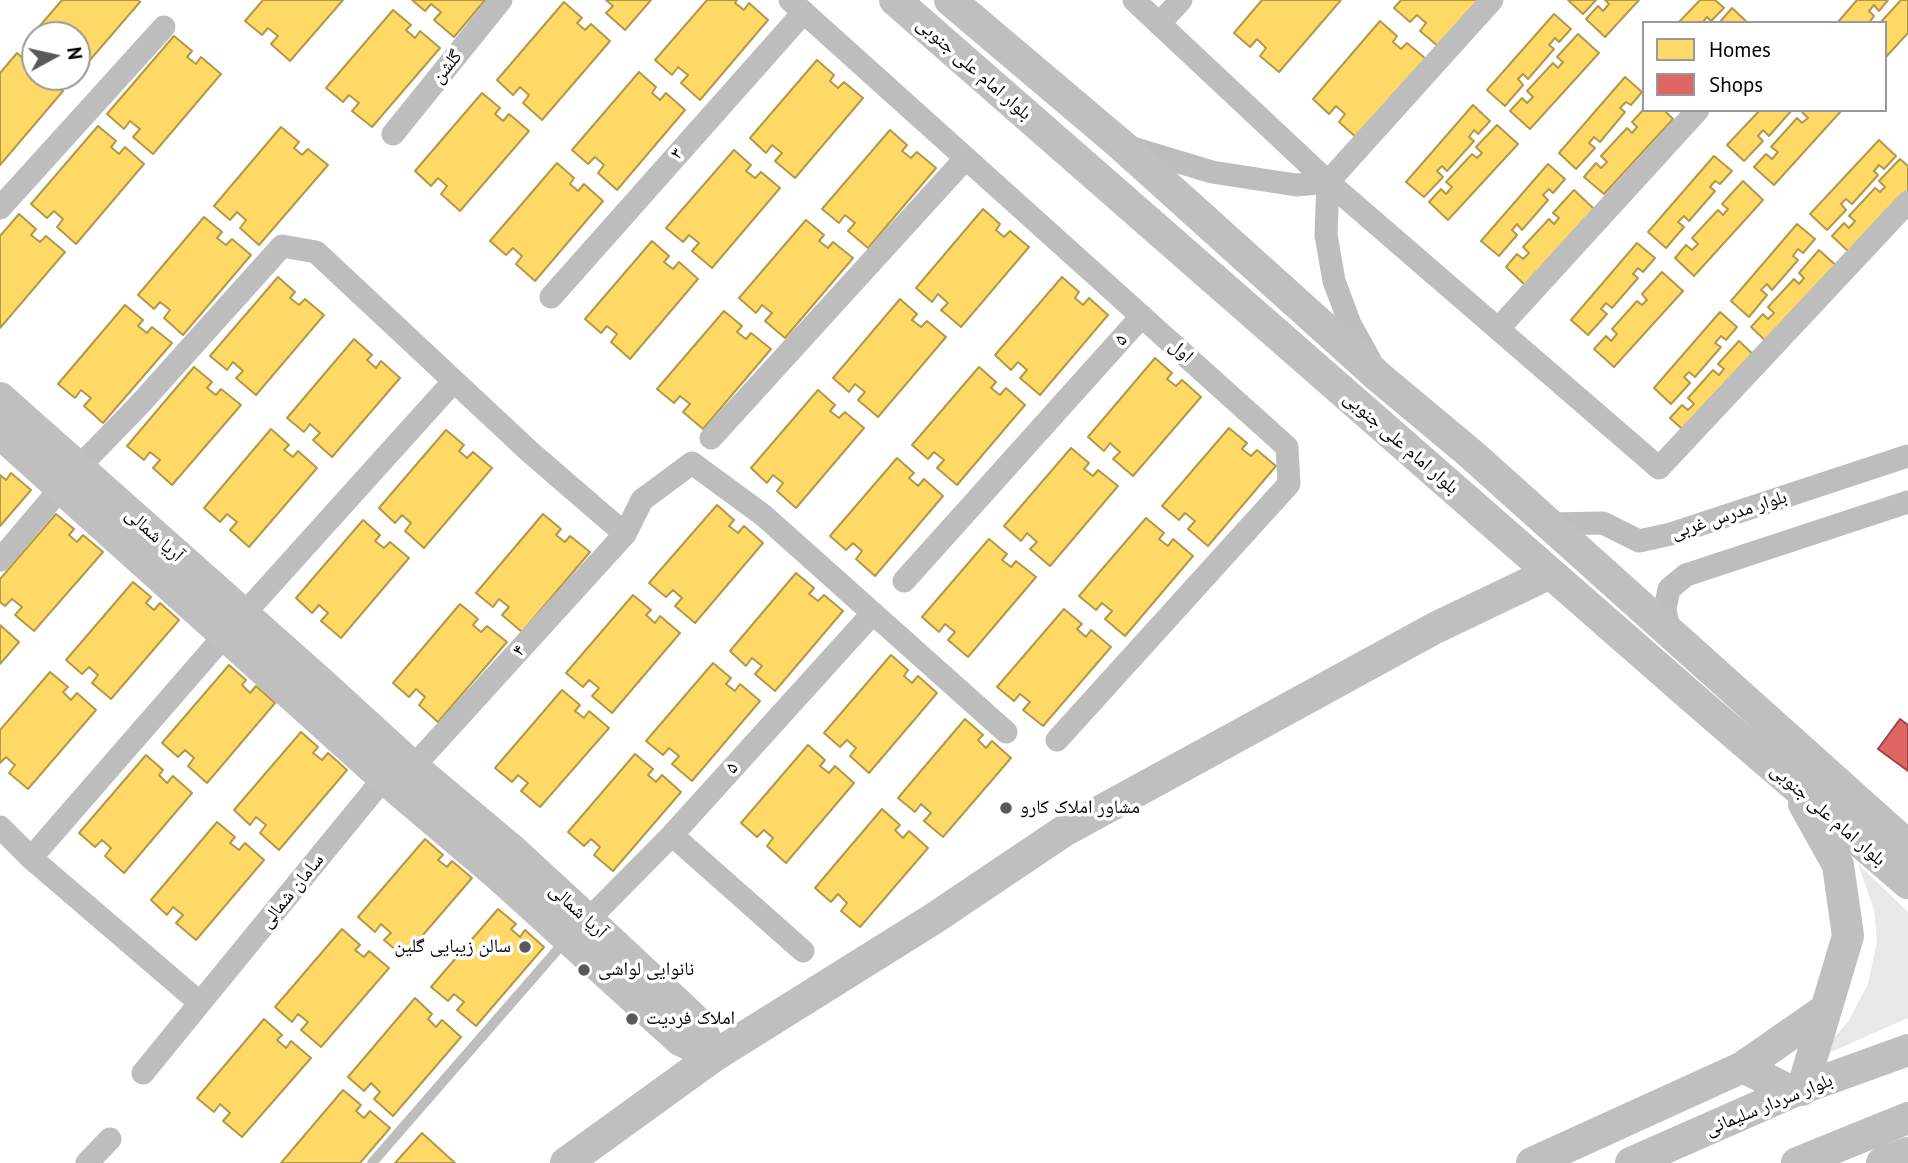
<!DOCTYPE html>
<meta charset="utf-8">
<style>
body{margin:0}
#map{position:relative;width:1908px;height:1163px;overflow:hidden;background:#fff;font-family:"PT Sans",sans-serif}
canvas{display:block}
.legend{position:absolute;left:1642px;top:21px;width:245px;height:91px;box-sizing:border-box;background:#fff;border:2px solid #999;margin:0;padding:9px 12px;list-style:none;font-size:21px;color:#000}
.legend li{display:flex;align-items:center;gap:14px;height:35px}
.legend b{width:35px;border:2px solid #999}
.north{position:absolute;left:21px;top:21px;width:70px;height:70px;box-sizing:border-box;background:#fff;border:2px solid #999;border-radius:50%;rotate:82deg;font-size:19px;font-weight:700;line-height:28px;text-align:center;color:#000}
.north::after{content:'';display:block;margin:auto;width:24px;height:32px;background:#595959;clip-path:polygon(50% 0,100% 100%,50% 72%,0 100%)}
</style>
<div id="map">
<canvas width="1908" height="1163"></canvas>
<ul class="legend">
<li><b style="height:19px;background:#ffd966"></b>Homes</li>
<li><b style="height:19px;background:#e06666"></b>Shops</li>
</ul>
<div class="north">N</div>
</div>
<script>
const ctx = document.querySelector('canvas').getContext('2d');
ctx.lineJoin = 'round';
function paint(path, color) { ctx.fillStyle = color; ctx.fill(path, 'evenodd'); }
function strokePath(path, color, width, dash) { ctx.strokeStyle = color; ctx.lineWidth = width; ctx.lineCap = dash ? 'butt' : 'round'; ctx.setLineDash(dash || []); ctx.stroke(path); }
function write(font, color, halo, rows, align = 'center') {
  ctx.font = font + ' "PT Sans","Noto Naskh Arabic",sans-serif'; ctx.lineWidth = 7; ctx.setLineDash([]); ctx.textBaseline = 'middle'; ctx.strokeStyle = halo; ctx.fillStyle = color; for (const [text, x, y, turn = 0] of rows) {
    ctx.save(); ctx.translate(x, y); ctx.rotate((+turn || 0) * Math.PI / 180); ctx.textAlign = isNaN(turn) ? turn : align; if (halo) ctx.strokeText(text, 0, 0); ctx.fillText(text, 0, 0); ctx.restore();
  }
}
paint(new Path2D(`
 M 1858,864 L 1908,912 L 1908,1018 L 1815,1059 L 1848,1022 L 1868,984 L 1877,941 L 1874,910 Z`), '#e8e8e8');
const homes = new Path2D(`
 M 62,0 L 138,0 L 140,2 L 77,75 L 77,35 L 35,35 L 35,50 L 26,42 Z
 M 263,0 L 343,0 L 290,61 L 271,44 L 278,36 L 268,28 L 262,35 L 245,21 Z
 M 412,0 L 485,0 L 454,37 L 434,20 L 441,12 L 431,4 L 425,11 Z
 M 606,0 L 651,0 L 625,30 L 606,13 L 613,6 Z
 M 707,0 L 737,0 L 735,3 L 744,10 L 749,3 L 768,20 L 700,100 L 681,83 L 688,75 L 678,67 L 672,75 L 655,60 Z
 M 1262,0 L 1341,0 L 1279,72 L 1260,56 L 1266,48 L 1257,39 L 1250,47 L 1234,33 Z
 M 1401,0 L 1480,0 L 1439,47 L 1420,31 L 1426,23 L 1417,15 L 1410,22 L 1394,8 Z
 M 1568,0 L 1596,0 L 1583,14 Z
 M 1605,0 L 1639,0 L 1605,37 L 1586,19 L 1598,6 L 1603,11 L 1609,4 Z
 M 1700,0 L 1715,0 L 1724,8 L 1711,21 L 1707,17 L 1702,23 L 1678,23 Z
 M 1857,0 L 1888,0 L 1879,11 L 1874,5 L 1869,11 L 1874,16 L 1869,23 L 1839,23 L 1838,22 Z
 M 1901,0 L 1908,0 L 1908,33 L 1885,58 L 1885,23 L 1880,23 Z
 M 564,2 L 582,18 L 577,23 L 585,30 L 591,24 L 610,41 L 542,120 L 523,103 L 529,95 L 520,87 L 513,95 L 497,80 Z
 M 1732,8 L 1748,23 L 1719,23 Z
 M 393,10 L 411,25 L 406,30 L 415,38 L 420,31 L 440,48 L 372,127 L 352,111 L 359,103 L 349,95 L 343,102 L 326,88 Z
 M 1554,14 L 1571,29 L 1559,42 L 1555,38 L 1549,45 L 1554,49 L 1528,79 L 1523,74 L 1518,79 L 1523,85 L 1505,106 L 1487,90 Z
 M 1380,21 L 1397,36 L 1393,42 L 1401,49 L 1407,43 L 1426,59 L 1358,139 L 1339,122 L 1345,114 L 1336,106 L 1329,114 L 1313,99 Z
 M 1578,34 L 1599,53 L 1530,129 L 1510,111 L 1522,98 L 1527,103 L 1533,97 L 1527,91 L 1553,63 L 1558,68 L 1563,62 L 1557,57 Z
 M 174,36 L 192,51 L 187,57 L 196,64 L 201,57 L 221,74 L 153,154 L 133,137 L 140,129 L 130,121 L 124,129 L 107,114 Z
 M 17,53 L 34,68 L 29,74 L 38,81 L 42,77 L 46,77 L 63,91 L 0,165 L 0,73 Z
 M 817,60 L 834,75 L 830,81 L 838,88 L 844,82 L 863,98 L 795,178 L 775,161 L 782,153 L 772,145 L 766,153 L 750,138 Z
 M 639,72 L 656,87 L 652,93 L 660,100 L 666,93 L 685,110 L 617,190 L 598,173 L 604,165 L 595,157 L 588,164 L 572,150 Z
 M 1625,77 L 1642,92 L 1631,105 L 1626,102 L 1620,108 L 1625,112 L 1600,142 L 1594,137 L 1589,143 L 1595,148 L 1576,169 L 1559,153 Z
 M 482,93 L 500,108 L 495,114 L 503,121 L 509,114 L 529,131 L 460,211 L 441,194 L 447,186 L 438,178 L 431,186 L 415,171 Z
 M 1473,105 L 1490,121 L 1478,134 L 1474,130 L 1469,137 L 1474,141 L 1447,171 L 1442,166 L 1437,171 L 1443,177 L 1424,197 L 1406,182 Z
 M 1644,109 L 1664,110 L 1673,119 L 1604,194 L 1584,177 L 1596,163 L 1601,168 L 1607,162 L 1601,156 L 1627,128 L 1632,133 L 1637,127 L 1632,122 Z
 M 1760,110 L 1792,110 L 1769,136 L 1763,130 L 1758,136 L 1763,141 L 1744,161 L 1727,145 Z
 M 1804,110 L 1842,110 L 1774,185 L 1754,167 L 1766,154 L 1772,159 L 1778,152 L 1771,147 L 1797,118 L 1802,123 L 1808,118 L 1802,112 Z
 M 1497,125 L 1518,144 L 1448,220 L 1429,202 L 1441,189 L 1446,194 L 1452,187 L 1446,182 L 1472,154 L 1477,158 L 1482,153 L 1476,147 Z
 M 98,126 L 116,141 L 111,147 L 119,154 L 125,147 L 144,164 L 76,244 L 57,227 L 63,219 L 54,211 L 47,218 L 31,204 Z
 M 281,127 L 299,142 L 294,148 L 302,155 L 308,149 L 328,165 L 259,245 L 240,228 L 246,220 L 237,212 L 230,220 L 214,206 Z
 M 890,130 L 907,145 L 902,151 L 911,158 L 917,152 L 936,168 L 868,248 L 848,231 L 855,223 L 845,215 L 839,223 L 822,209 Z
 M 1879,140 L 1896,156 L 1884,169 L 1879,165 L 1874,171 L 1878,175 L 1852,204 L 1846,199 L 1841,204 L 1846,210 L 1827,230 L 1810,214 Z
 M 734,150 L 751,165 L 746,171 L 755,178 L 761,172 L 780,188 L 712,268 L 692,251 L 699,243 L 689,235 L 683,242 L 666,228 Z
 M 1714,156 L 1732,171 L 1720,184 L 1715,181 L 1710,187 L 1715,191 L 1689,221 L 1684,216 L 1678,222 L 1684,227 L 1666,248 L 1648,232 Z
 M 1900,159 L 1908,166 L 1908,192 L 1851,254 L 1832,236 L 1844,223 L 1849,228 L 1855,221 L 1849,216 L 1875,188 L 1880,192 L 1885,187 L 1879,181 Z
 M 557,163 L 574,178 L 570,184 L 578,191 L 584,184 L 603,201 L 535,281 L 516,264 L 522,256 L 513,248 L 506,255 L 490,241 Z
 M 1548,164 L 1565,179 L 1553,193 L 1549,189 L 1543,195 L 1548,200 L 1522,230 L 1517,224 L 1512,230 L 1517,235 L 1499,256 L 1481,241 Z
 M 1743,181 L 1763,200 L 1694,276 L 1675,258 L 1686,245 L 1692,250 L 1698,244 L 1692,238 L 1718,210 L 1723,215 L 1728,209 L 1722,204 Z
 M 1574,190 L 1594,209 L 1525,285 L 1506,267 L 1517,254 L 1523,259 L 1529,253 L 1523,247 L 1549,219 L 1554,224 L 1559,218 L 1553,213 Z
 M 983,209 L 1000,224 L 996,230 L 1004,237 L 1010,231 L 1029,247 L 961,327 L 941,310 L 948,303 L 938,294 L 932,302 L 916,288 Z
 M 19,214 L 36,229 L 31,235 L 40,242 L 46,236 L 65,252 L 0,328 L 0,236 Z
 M 204,217 L 222,232 L 217,238 L 226,245 L 232,239 L 251,255 L 183,335 L 164,318 L 170,310 L 160,302 L 154,309 L 138,295 Z
 M 806,220 L 824,235 L 819,241 L 828,248 L 833,242 L 853,258 L 785,338 L 765,321 L 772,313 L 762,305 L 756,313 L 739,298 Z
 M 1797,224 L 1815,239 L 1803,253 L 1798,249 L 1793,256 L 1798,260 L 1772,290 L 1767,284 L 1761,290 L 1767,295 L 1749,317 L 1731,301 Z
 M 652,241 L 669,256 L 664,262 L 673,269 L 679,262 L 698,279 L 630,359 L 611,342 L 617,334 L 607,326 L 601,333 L 585,319 Z
 M 1637,243 L 1655,258 L 1643,272 L 1638,268 L 1633,274 L 1638,278 L 1612,308 L 1606,303 L 1601,309 L 1607,314 L 1588,335 L 1571,320 Z
 M 1819,250 L 1840,269 L 1770,345 L 1751,327 L 1763,314 L 1768,319 L 1774,313 L 1768,307 L 1794,279 L 1799,284 L 1804,278 L 1799,273 Z
 M 1662,272 L 1683,291 L 1614,367 L 1594,349 L 1606,336 L 1611,341 L 1617,334 L 1612,329 L 1637,301 L 1642,305 L 1647,300 L 1642,294 Z
 M 278,277 L 295,292 L 290,298 L 299,305 L 305,299 L 324,315 L 256,395 L 236,378 L 243,371 L 233,362 L 227,370 L 210,356 Z
 M 1062,277 L 1079,292 L 1075,298 L 1083,305 L 1089,298 L 1108,315 L 1040,395 L 1020,378 L 1027,370 L 1018,362 L 1011,370 L 995,355 Z
 M 900,299 L 917,314 L 912,320 L 921,327 L 927,321 L 946,337 L 878,417 L 858,400 L 865,392 L 855,384 L 849,392 L 833,378 Z
 M 125,305 L 143,320 L 138,326 L 147,333 L 152,327 L 172,343 L 103,423 L 84,406 L 91,398 L 81,390 L 75,398 L 58,384 Z
 M 724,311 L 742,326 L 737,332 L 746,339 L 751,333 L 771,349 L 703,429 L 683,412 L 690,404 L 680,396 L 674,403 L 657,389 Z
 M 1720,312 L 1737,327 L 1726,340 L 1721,336 L 1715,343 L 1721,347 L 1695,377 L 1689,372 L 1684,377 L 1690,383 L 1671,404 L 1654,388 Z
 M 354,339 L 372,355 L 367,360 L 376,368 L 381,361 L 400,378 L 332,457 L 313,440 L 320,433 L 310,424 L 304,432 L 287,418 Z
 M 1739,341 L 1759,360 L 1690,436 L 1670,418 L 1682,405 L 1688,410 L 1694,404 L 1688,398 L 1713,370 L 1719,375 L 1724,369 L 1718,364 Z
 M 1155,358 L 1172,373 L 1167,379 L 1176,386 L 1182,380 L 1201,397 L 1133,476 L 1113,459 L 1120,452 L 1110,443 L 1104,451 L 1088,437 Z
 M 194,367 L 212,382 L 207,388 L 216,395 L 221,389 L 241,405 L 172,485 L 153,468 L 160,460 L 150,452 L 144,460 L 127,446 Z
 M 979,367 L 996,382 L 991,388 L 1000,395 L 1006,388 L 1025,405 L 957,485 L 937,468 L 944,460 L 934,452 L 928,459 L 912,445 Z
 M 818,390 L 835,405 L 830,411 L 839,418 L 845,412 L 864,428 L 796,508 L 777,491 L 783,483 L 773,475 L 767,483 L 751,468 Z
 M 1229,428 L 1247,443 L 1242,449 L 1251,456 L 1257,450 L 1276,466 L 1208,546 L 1188,529 L 1195,521 L 1185,513 L 1179,520 L 1162,506 Z
 M 271,429 L 289,445 L 284,450 L 293,457 L 298,451 L 317,468 L 249,547 L 230,530 L 237,522 L 227,514 L 220,522 L 204,508 Z
 M 446,430 L 464,445 L 459,451 L 467,458 L 473,452 L 492,468 L 424,548 L 405,531 L 411,523 L 402,515 L 395,523 L 379,508 Z
 M 1071,448 L 1089,463 L 1084,469 L 1093,476 L 1098,470 L 1118,486 L 1050,566 L 1030,549 L 1037,542 L 1027,533 L 1021,541 L 1004,526 Z
 M 897,458 L 914,473 L 909,478 L 918,486 L 924,479 L 943,496 L 875,576 L 856,559 L 862,551 L 853,543 L 846,550 L 830,536 Z
 M 11,473 L 31,490 L 0,526 L 0,475 L 6,480 Z
 M 717,505 L 734,520 L 729,526 L 738,533 L 744,526 L 763,543 L 695,623 L 675,606 L 682,598 L 673,590 L 666,597 L 649,583 Z
 M 56,514 L 74,529 L 69,535 L 77,542 L 83,535 L 103,552 L 34,631 L 15,615 L 22,607 L 12,599 L 5,606 L 0,602 L 0,579 Z
 M 543,514 L 561,529 L 556,535 L 565,542 L 570,536 L 590,552 L 522,632 L 502,615 L 509,607 L 499,599 L 493,607 L 476,593 Z
 M 1146,518 L 1164,533 L 1159,539 L 1168,546 L 1173,539 L 1193,556 L 1125,636 L 1105,619 L 1112,611 L 1102,603 L 1096,610 L 1079,596 Z
 M 363,520 L 380,535 L 375,541 L 384,548 L 390,542 L 409,558 L 341,638 L 321,621 L 328,613 L 319,605 L 312,613 L 296,598 Z
 M 989,539 L 1007,554 L 1002,560 L 1011,567 L 1016,561 L 1036,577 L 968,657 L 948,640 L 955,632 L 945,624 L 939,632 L 922,617 Z
 M 796,573 L 814,588 L 809,594 L 818,601 L 824,595 L 843,611 L 775,691 L 755,674 L 762,666 L 752,658 L 746,666 L 730,651 Z
 M 133,582 L 151,597 L 146,603 L 154,610 L 160,603 L 179,620 L 111,699 L 92,683 L 98,675 L 89,667 L 82,674 L 66,660 Z
 M 633,595 L 651,610 L 646,615 L 655,623 L 660,616 L 680,633 L 612,713 L 592,696 L 599,688 L 589,680 L 583,687 L 566,673 Z
 M 460,604 L 478,619 L 473,625 L 481,632 L 487,626 L 507,642 L 438,722 L 419,705 L 425,697 L 416,689 L 409,697 L 393,683 Z
 M 1064,609 L 1082,624 L 1077,629 L 1086,637 L 1091,630 L 1111,647 L 1043,726 L 1023,710 L 1030,702 L 1020,694 L 1014,701 L 997,687 Z
 M 0,625 L 19,642 L 0,664 Z
 M 891,655 L 908,670 L 904,676 L 912,683 L 918,676 L 937,693 L 869,773 L 850,756 L 856,748 L 847,740 L 840,747 L 824,733 Z
 M 713,663 L 731,678 L 726,684 L 735,691 L 740,684 L 760,701 L 692,781 L 672,764 L 679,756 L 669,748 L 663,755 L 646,741 Z
 M 229,665 L 246,680 L 242,685 L 250,693 L 256,686 L 275,703 L 207,783 L 188,766 L 194,758 L 185,750 L 178,757 L 162,743 Z
 M 50,672 L 68,687 L 63,692 L 71,700 L 77,693 L 96,710 L 28,789 L 9,773 L 15,765 L 6,757 L 0,763 L 0,730 Z
 M 562,690 L 580,705 L 575,711 L 584,718 L 589,711 L 609,728 L 540,807 L 521,791 L 528,783 L 518,775 L 512,782 L 495,768 Z
 M 965,719 L 983,735 L 978,740 L 986,748 L 992,741 L 1011,758 L 943,837 L 924,821 L 931,813 L 921,804 L 915,812 L 898,798 Z
 M 301,732 L 318,747 L 313,753 L 322,760 L 328,753 L 347,770 L 279,850 L 260,833 L 266,825 L 256,817 L 250,825 L 234,810 Z
 M 808,745 L 825,760 L 820,766 L 829,773 L 835,766 L 854,783 L 786,863 L 767,846 L 773,838 L 764,830 L 757,837 L 741,823 Z
 M 635,754 L 653,769 L 648,775 L 656,782 L 662,775 L 681,792 L 613,871 L 594,855 L 600,847 L 591,839 L 584,846 L 568,832 Z
 M 146,755 L 163,770 L 159,775 L 167,783 L 173,776 L 192,793 L 124,873 L 105,856 L 111,848 L 102,840 L 95,847 L 79,833 Z
 M 882,809 L 900,825 L 895,830 L 903,838 L 909,831 L 928,848 L 860,927 L 841,911 L 847,903 L 838,894 L 831,902 L 815,888 Z
 M 217,822 L 235,837 L 230,843 L 239,850 L 245,843 L 264,860 L 196,940 L 176,923 L 183,915 L 173,907 L 167,915 L 151,900 Z
 M 425,839 L 443,855 L 438,860 L 447,867 L 452,861 L 472,878 L 404,957 L 384,940 L 391,933 L 381,924 L 375,932 L 358,917 Z
 M 498,909 L 516,924 L 511,929 L 520,937 L 525,930 L 544,947 L 476,1026 L 457,1010 L 464,1002 L 454,994 L 448,1001 L 431,987 Z
 M 342,929 L 360,945 L 355,950 L 364,957 L 369,951 L 389,968 L 321,1047 L 301,1030 L 308,1022 L 298,1014 L 292,1022 L 275,1007 Z
 M 415,998 L 432,1014 L 428,1019 L 436,1027 L 442,1020 L 461,1037 L 393,1116 L 374,1099 L 380,1092 L 371,1083 L 364,1091 L 348,1077 Z
 M 264,1019 L 282,1035 L 277,1040 L 286,1048 L 291,1041 L 311,1058 L 242,1137 L 223,1121 L 230,1113 L 220,1104 L 214,1112 L 197,1098 Z
 M 343,1090 L 361,1105 L 356,1111 L 364,1118 L 370,1111 L 390,1128 L 360,1163 L 281,1163 Z
 M 422,1133 L 455,1163 L 395,1163 Z`);
paint(homes, '#ffd966');
strokePath(homes, '#b29847', 2);
const shops = new Path2D(`
 M 1900,719 L 1908,725 L 1908,771 L 1878,749 Z`);
paint(shops, '#e06666');
strokePath(shops, '#9d4747', 2);
strokePath(new Path2D(`
 M 372,1163 L 566,940`), '#bdbdbd', 10);
strokePath(new Path2D(`
 M 790,0 L 1287,447 L 1289,484 L 1057,740
 M 1134,0 L 1328,182 L 1659,468 L 1908,202
 M 1159,24 L 1181,0
 M 393,134 L 501,0
 M 1126,146 L 1212,172 L 1296,185 L 1328,182
 M 0,208 L 164,27
 M 551,297 L 804,12
 M 1498,329 L 1698,110
 M 1370,360 L 1350,324 L 1334,281 L 1326,235 L 1328,182 L 1492,0
 M 711,438 L 966,158
 M 79,467 L 140,404 L 282,246 L 316,252 L 530,452 L 625,534 L 642,500 L 692,463 L 763,515 L 1006,732
 M 1549,524 L 1603,523 L 1639,541 L 1671,534 L 1908,456
 M 0,560 L 61,488
 M 904,581 L 1142,316
 M 243,615 L 454,381
 M 1669,631 L 1665,609 L 1669,589 L 1686,575 L 1908,502
 M 413,767 L 625,534
 M 0,827 L 31,858 L 200,1003 L 143,1073
 M 672,835 L 803,951
 M 31,858 L 225,635
 M 588,920 L 672,835 L 873,613
 M 200,1003 L 384,778
 M 87,1163 L 110,1139`), '#bdbdbd', 23);
strokePath(new Path2D(`
 M 895,0 L 1700,704 L 1908,883
 M 950,0 L 1119,143 L 1380,378 L 1471,454 L 1908,846
 M 0,398 L 321,683 L 413,767 L 512,850 L 588,920 L 697,1022 L 714,1056
 M 0,433 L 384,778 L 496,873 L 680,1040 L 714,1056
 M 1743,1067 L 1825,1010
 M 1802,1090 L 1848,936 L 1838,865 L 1804,804
 M 566,1163 L 714,1056 L 933,919 L 1064,831 L 1435,628 L 1550,573
 M 1532,1163 L 1743,1067 L 1792,1092
 M 1631,1163 L 1792,1092 L 1908,1050
 M 1797,1163 L 1908,1118
 M 1882,1163 L 1908,1153`), '#bfbfbf', 32);
for (const [x, y, r, color] of [
 [1006,808,7,"#595959"],
 [525,947,7,"#595959"],
 [584,970,7,"#595959"],
 [632,1019,7,"#595959"]
]) { const dot = new Path2D(); dot.arc(x, y, r, 0, 2 * Math.PI); ctx.fillStyle = color; ctx.fill(dot); strokePath(dot, '#fff', 2.5); }
write('19px', '#000', '#fff', [
 ["گلشن",447,67,-51],
 ["بلوار امام علی جنوبی",974,69,41],
 ["۳",677,154,-48],
 ["۵",1121,340,-48],
 ["اول",1181,351,42],
 ["بلوار امام علی جنوبی",1401,443,41],
 ["بلوار مدرس غربی",1729,515,-18],
 ["آریا شمالی",154,535,42],
 ["۴",519,651,-48],
 ["۵",732,768,-48],
 ["بلوار امام علی جنوبی",1828,815,41],
 ["سامان شمالی",292,891,-51],
 ["آریا شمالی",578,911,43],
 ["بلوار سردار سلیمانی",1769,1105,-22]
]);
write('19px', '#000', '#fff', [
 ["مشاور املاک کارو",1020,808],
 ["سالن زیبایی گلین",511,947,"right"],
 ["نانوایی لواشی",598,970],
 ["املاک فردیت",646,1019]
], 'left');
</script>
